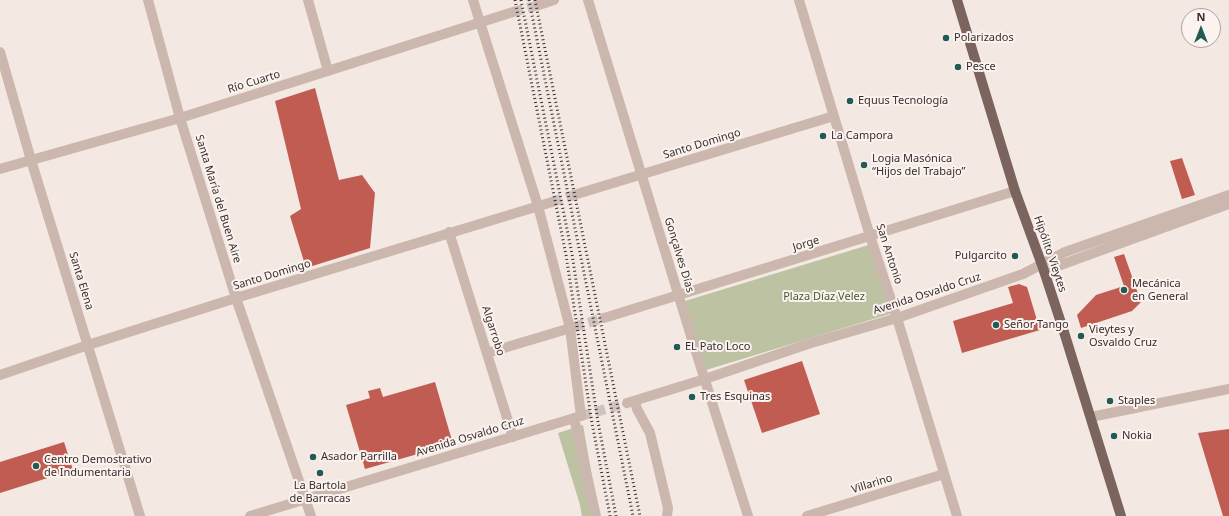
<!DOCTYPE html>
<html>
<head>
<meta charset="utf-8">
<style>
	body { margin:0 }
	#map { position:relative; width:1229px; height:516px; overflow:hidden; background:#f3e8e2; font-family:"Noto Sans",sans-serif }
	canvas { display:block }
	.north { position:absolute; left:1181px; top:8px; width:40px; height:40px; box-sizing:border-box; background:#faf3ef; border:1px solid #ada4a1; border-radius:50%; rotate:0deg; font-size:11px; font-weight:700; line-height:16px; text-align:center; color:#3a2e2c }
	.north::after { content:''; display:block; margin:auto; width:14px; height:18px; background:#225b56; clip-path:polygon(50% 0,100% 100%,50% 72%,0 100%) }
</style>
</head>
<body>
<div id="map">
<canvas width="1229" height="516"></canvas>
<div class="north">N</div>
</div>
<script>
const ctx = document.querySelector('canvas').getContext('2d');
ctx.lineJoin = 'round';
function paint(path, color) { ctx.fillStyle = color; ctx.fill(path, 'evenodd'); }
const poly = rows => new Path2D(rows.map(r => 'M' + r).join(''));
function stroke(path, color, width, dash) { ctx.strokeStyle = color; ctx.lineWidth = width; ctx.lineCap = dash ? 'butt' : 'round'; ctx.setLineDash(dash || []); ctx.stroke(path); }
function drawText(font, color, halo, rows, align = 'center') {
  ctx.font = font + ' "Noto Sans",sans-serif'; ctx.lineWidth = 4; ctx.setLineDash([]); ctx.textBaseline = 'middle'; ctx.strokeStyle = halo; ctx.fillStyle = color; for (const [text, x, y, turn = 0] of rows) {
    ctx.save(); ctx.translate(x, y); ctx.rotate((+turn || 0) * Math.PI / 180); ctx.textAlign = isNaN(turn) ? turn : align; if (halo) ctx.strokeText(text, 0, 0); ctx.fillText(text, 0, 0); ctx.restore();
  }
}
paint(poly([
	[872,244,893,313,706,370,685,301],
	[583,425,599,516,582,516,580,505,558,433]
]), '#bcc2a2');
paint(poly([
	[315,88,339,180,362,175,375,193,370,248,306,268,290,216,301,209,275,101],
	[1182,158,1195,195,1182,199,1170,161],
	[1124,254,1141,302,1132,311,1081,328,1077,315,1096,295,1124,286,1114,257],
	[1019,284,1027,287,1040,330,962,353,953,321,1013,303,1008,287],
	[802,361,820,414,762,433,744,380],
	[435,382,453,444,365,469,346,405,370,398,368,391,380,388,383,397],
	[1229,429,1229,516,1223,516,1198,433],
	[64,442,73,470,0,493,0,462]
]), '#c15c52');
stroke(poly([
	[513,12,539,5],
	[552,202,577,194],
	[574,327,604,318],
	[581,416,627,403]
]), '#cec3be', 10, [10, 5]);
stroke(poly([
	[148,0,180,118,236,298,311,516],
	[308,0,328,71],
	[588,0,691,336,748,516],
	[799,0,870,236,897,318,957,516],
	[539,5,554,0],
	[0,52,31,160,140,516],
	[0,169,180,118,513,12],
	[577,194,834,116],
	[449,232,513,437],
	[1044,271,1229,204],
	[604,318,1015,191],
	[487,353,574,327],
	[0,375,88,345,236,298,552,202],
	[635,401,637,409,650,433,668,508,667,516],
	[627,403,705,379,808,344,897,318,1023,274,1065,252,1229,195],
	[1091,417,1229,389],
	[574,418,596,516],
	[250,516,581,416,570,328,538,206,473,0],
	[807,516,944,474]
]), '#cbb7ae', 10);
stroke(poly([
	[957,0,1015,191,1042,265,1064,332,1121,516]
]), '#7b635e', 10);
stroke(poly([
	[515,0,566,255,592,423,610,516],
	[521,0,572,254,598,422,616,516],
	[529,0,633,516],
	[535,0,640,516]
]), '#3a2e2c', 3, [1, 3]);
for (const [x, y, r, color] of [
	[946,38,4,"#225b56"],
	[958,67,4,"#225b56"],
	[850,101,4,"#225b56"],
	[823,136,4,"#225b56"],
	[864,165,4,"#225b56"],
	[1015,256,4,"#225b56"],
	[1124,290,4,"#225b56"],
	[996,325,4,"#225b56"],
	[1081,336,4,"#225b56"],
	[677,347,4,"#225b56"],
	[692,397,4,"#225b56"],
	[1110,401,4,"#225b56"],
	[1114,436,4,"#225b56"],
	[313,457,4,"#225b56"],
	[36,466,4,"#225b56"],
	[320,473,4,"#225b56"]
]) { const dot = new Path2D(); dot.arc(x, y, r, 0, 2 * Math.PI); ctx.fillStyle = color; ctx.fill(dot); stroke(dot, '#faf3ef', 1.5); }
drawText('11px', '#3a2e2c', '#faf3ef', [
	["Polarizados",954,38],
	["Pesce",966,67],
	["Equus Tecnología",858,101],
	["La Campora",831,136],
	["Logia Masónica",872,159],
	["“Hijos del Trabajo”",872,172],
	["Pulgarcito",1007,256,"right"],
	["Mecánica",1132,284],
	["en General",1132,297],
	["Señor Tango",1004,325],
	["Vieytes y",1089,330],
	["Osvaldo Cruz",1089,343],
	["EL Pato Loco",685,347],
	["Tres Esquinas",700,397],
	["Staples",1118,401],
	["Nokia",1122,436],
	["Asador Parrilla",321,457],
	["Centro Demostrativo",44,460],
	["de Indumentaria",44,473],
	["La Bartola",320,486,"center"],
	["de Barracas",320,499,"center"]
], 'left');
drawText('11px', '#3a2e2c', '#faf3ef', [
	["Río Cuarto",254,82,-17],
	["Santo Domingo",702,144,-17],
	["Santa María del Buen Aire",218,199,73],
	["Jorge",806,244,-17],
	["San Antonio",889,254,72],
	["Hipólito Vieytes",1050,254,71],
	["Gonçalves Días",679,255,73],
	["Santo Domingo",272,275,-17],
	["Santa Elena",81,281,73],
	["Avenida Osvaldo Cruz",927,294,-18],
	["Algarrobo",493,331,72],
	["Avenida Osvaldo Cruz",470,437,-17],
	["Villarino",872,484,-17]
]);
drawText('11px', '#4f5830', '#faf3ef', [
	["Plaza Díaz Velez",824,297]
]);
</script>
</body>
</html>
